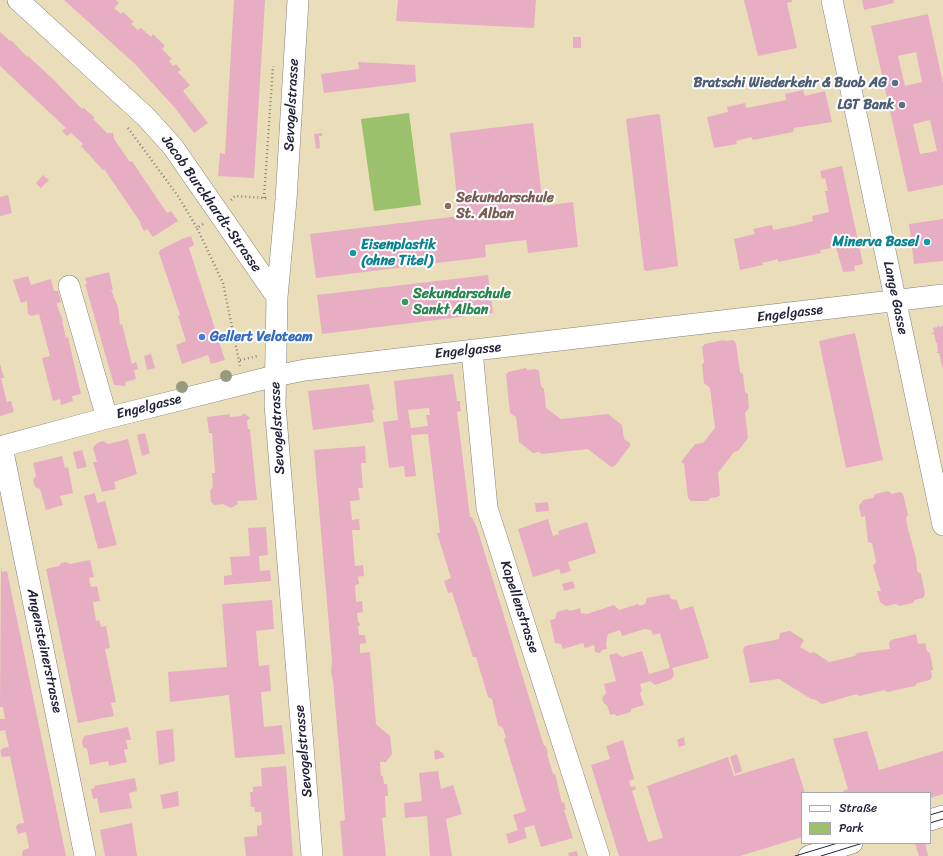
<!DOCTYPE html>
<html>
<head>
<meta charset="utf-8">
<style>
	body { margin:0 }
	#map { position:relative; width:943px; height:856px; overflow:hidden; background:#eadeba; font-family:Sriracha,sans-serif }
	canvas { display:block }
	.legend { position:absolute; left:801px; top:792px; width:130px; height:52px; box-sizing:border-box; background:#fff; border:1px solid #a7a7b1; margin:0; padding:5px 7px; list-style:none; font-size:12px; color:#22223b }
	.legend li { display:flex; align-items:center; gap:8px; height:20px }
	.legend b { width:20px; border:1px solid #a7a7b1 }
</style>
</head>
<body>
<div id="map">
<canvas width="943" height="856"></canvas>
<ul class="legend">
<li><b style="height:5px;background:#fff"></b>Straße</li>
<li><b style="height:11px;background:#9bc16c"></b>Park</li>
</ul>
</div>
<script>
const ctx = document.querySelector('canvas').getContext('2d');
ctx.lineJoin = 'round';
function paint(path, color) { ctx.fillStyle = color; ctx.fill(path, 'evenodd'); }
const poly = rows => new Path2D(rows.map(r => 'M' + r).join(''));
function stroke(path, color, width, dash) { ctx.strokeStyle = color; ctx.lineWidth = width; ctx.lineCap = dash ? 'butt' : 'round'; ctx.setLineDash(dash || []); ctx.stroke(path); }
function drawText(font, color, halo, rows, align = 'center') {
  ctx.font = font + ' Sriracha,sans-serif'; ctx.lineWidth = 4; ctx.setLineDash([]); ctx.textBaseline = 'middle'; ctx.strokeStyle = halo; ctx.fillStyle = color; for (const [text, x, y, turn = 0] of rows) {
    ctx.save(); ctx.translate(x, y); ctx.rotate((+turn || 0) * Math.PI / 180); ctx.textAlign = isNaN(turn) ? turn : align; if (halo) ctx.strokeText(text, 0, 0); ctx.fillText(text, 0, 0); ctx.restore();
  }
}
paint(poly([
	[409,113,421,205,374,211,361,119]
]), '#9bc16c');
paint(poly([
	[64,0,116,0,119,3,114,8,121,14,123,12,134,22,131,24,138,30,141,28,151,37,153,34,165,46,162,49,172,59,169,61,173,66,176,64,181,70,178,72,190,85,183,91,208,123,194,133,175,108,135,64],
	[234,0,265,0,254,178,218,176,220,153,225,154],
	[398,0,536,0,534,28,396,21],
	[744,0,792,0,792,2,787,3,797,48,758,56],
	[862,0,893,0,894,3,864,10],
	[928,14,943,83,943,185,908,192,871,26],
	[916,52,922,82,905,86,898,56],
	[930,120,937,151,920,154,913,124],
	[0,32,10,41,11,40,27,57,28,56,53,79,82,109,84,108,95,118,93,119,107,133,113,133,114,139,130,162,132,161,167,213,171,211,178,221,153,237,147,229,144,231,140,224,141,223,104,169,103,170,81,146,83,144,71,133,67,136,62,131,66,128,0,66],
	[573,37,581,37,581,48,573,48],
	[358,62,415,65,416,82,324,93,321,74,359,69],
	[803,90,805,96,825,91,832,122,794,128,793,132,753,140,751,137,736,141,737,144,714,148,707,117,728,112,727,107,745,103,746,108,786,100,785,94],
	[657,114,660,115,678,266,647,271,644,270,626,119],
	[533,123,543,206,573,202,578,247,528,253,526,240,485,245,486,257,316,278,310,234,459,216,450,133],
	[322,133,322,136,319,136,320,148,316,149,314,134],
	[842,166,863,264,854,266,855,271,843,272,836,247,820,250,821,253,778,262,778,259,762,263,763,265,740,270,734,239,755,234,753,229,772,225,773,230,793,226,813,221,812,216,829,212,825,191,828,191,825,178,822,179,820,171],
	[43,175,49,180,41,188,36,183],
	[8,195,12,213,0,216,0,197],
	[943,219,943,261,914,264,909,224],
	[191,236,194,245,189,248,225,360,211,364,208,355,182,364,176,345,186,341,178,316,180,315,159,253,160,250,182,239],
	[109,272,113,290,111,290,118,307,120,325,122,324,132,364,136,362,138,369,134,370,136,379,125,382,126,386,114,385,85,284,87,284,85,278],
	[488,275,493,313,322,334,317,295],
	[28,276,31,285,51,279,54,291,58,291,61,302,57,303,57,305,63,321,62,321,66,338,68,337,81,394,72,396,73,401,61,405,60,399,53,401,42,358,50,356,39,314,31,316,28,314,27,301,21,303,13,280],
	[938,325,939,327,943,326,943,369,941,362,939,362,941,361,939,353,936,353,938,351,937,343,935,343,936,342,934,334,931,334,934,332,933,328,937,327],
	[855,333,883,460,846,468,819,341],
	[723,340,726,341,733,340,736,343,740,372,743,374,745,392,748,394,748,398,749,408,745,413,748,438,738,451,734,452,718,473,720,495,718,497,710,498,708,501,691,501,688,498,684,464,681,462,695,444,703,443,715,428,710,388,704,383,702,365,704,362,702,347,705,344],
	[151,354,155,368,147,370,144,356],
	[0,364,4,378,1,378,7,402,11,401,14,412,0,416],
	[526,368,527,370,536,369,539,371,541,386,544,389,546,408,561,419,608,414,622,425,624,439,630,443,630,446,615,466,611,467,588,449,542,454,539,452,533,453,519,442,516,417,510,413,506,375,508,372],
	[453,374,457,401,460,401,460,406,461,411,457,412,470,517,472,517,477,528,544,746,546,746,548,753,547,754,553,774,555,774,562,803,564,802,566,809,564,810,573,838,541,847,534,825,524,828,527,838,509,844,506,834,518,830,513,815,526,811,504,739,506,738,503,728,498,725,492,699,488,697,476,657,473,657,452,592,448,593,444,581,451,578,437,533,440,533,428,434,411,435,416,476,405,477,404,466,389,468,383,422,398,420,394,381],
	[429,408,430,415,426,415,428,426,411,428,408,410],
	[369,384,374,410,372,410,374,422,313,430,308,391],
	[244,413,250,418,247,421,248,429,250,429,257,500,237,501,238,504,231,508,223,504,214,505,211,502,210,490,213,487,212,473,215,473,212,433,209,433,207,417,230,414,230,417,241,416],
	[145,433,150,453,142,456,137,435],
	[128,439,137,474,114,482,116,489,102,492,93,462,97,462,93,448,97,443,103,441,108,444],
	[365,446,366,463,361,463,363,488,358,488,360,500,350,501,352,520,359,519,360,530,352,530,355,566,363,565,364,576,356,577,358,577,359,584,355,585,356,602,362,601,363,612,357,613,358,622,359,622,360,626,358,626,359,635,365,635,366,643,360,644,360,653,370,652,376,724,390,736,392,754,386,762,380,762,381,776,383,776,384,784,387,784,388,796,385,796,386,817,382,818,386,856,343,856,340,821,345,820,343,793,333,681,331,672,332,661,314,450],
	[82,450,87,467,77,469,73,452],
	[62,456,65,468,68,467,73,493,60,496,63,505,46,510,40,489,35,487,33,480,36,476,33,463],
	[888,491,892,494,900,492,903,494,908,515,906,518,908,529,916,558,917,571,921,574,925,594,923,598,915,600,913,603,899,606,896,604,886,606,880,602,877,591,881,591,873,566,876,562,873,547,872,543,868,542,865,516,861,517,859,506,863,500,873,498,875,494],
	[95,493,97,503,105,501,117,545,98,549,84,496],
	[548,502,549,511,536,512,535,503],
	[548,519,553,536,559,534,558,531,587,522,596,553,568,562,571,571,561,574,559,569,533,577,518,529],
	[266,527,268,555,259,556,260,571,270,570,271,581,224,585,224,576,232,575,230,557,250,556,248,528],
	[90,560,94,577,89,578,91,587,97,586,100,601,93,602,96,621,99,620,101,627,106,626,110,648,105,649,116,702,111,703,114,716,78,723,46,569,59,566,61,563,66,562,70,564],
	[1,567,2,572,7,571,66,856,22,856,23,850,29,848,26,832,18,834,16,827,18,824,24,823,10,756,2,757,0,751,3,748,9,747,5,730,0,731,0,719,5,719,3,707,0,707],
	[573,581,575,588,564,591,562,584],
	[669,594,671,599,677,600,680,610,693,606,709,658,672,668,674,674,672,679,655,685,650,681,640,684,642,691,640,693,644,705,631,709,631,712,617,716,614,714,610,715,607,705,604,704,602,698,606,693,604,684,616,681,609,655,617,653,622,657,642,651,649,674,670,668,660,633,653,635,651,630,645,629,622,636,620,630,608,634,606,644,607,649,602,650,600,653,595,652,594,645,585,648,583,643,563,649,561,644,555,643,550,620,555,619,557,612,567,609,570,611,580,608,581,613,587,614,614,605,619,610,638,604,640,606,645,604,647,598],
	[272,600,274,629,256,631,259,666,269,665,271,691,261,692,264,727,282,725,285,754,235,758,229,695,170,702,168,672,227,667,222,604],
	[790,631,804,640,800,647,810,653,814,652,829,662,855,656,857,653,890,649,889,643,891,640,916,634,918,644,925,643,927,651,930,653,933,670,931,671,932,677,930,680,917,683,915,686,887,692,885,690,859,696,857,694,822,704,814,699,811,699,779,679,750,683,743,650,745,646,779,639,780,633],
	[128,727,131,740,126,740,128,749,124,750,127,762,109,766,108,761,90,765,87,749,83,747,82,742,84,736],
	[173,729,175,761,159,765,156,731],
	[867,731,879,770,943,751,943,794,930,798,930,793,844,793,843,791,848,789,833,739],
	[684,737,685,745,679,747,677,740],
	[623,740,634,779,629,781,631,787,635,786,636,789,632,791,648,842,663,838,647,786,728,757,734,776,794,758,805,793,802,793,802,837,740,856,619,856,591,765,610,759,606,746],
	[438,750,443,753,445,757,435,760,434,751],
	[737,754,742,771,735,774,730,757],
	[286,766,293,856,246,856,244,837,257,836,257,826,262,825,261,812,255,812,254,807,251,807,250,792,253,792,253,787,262,786,261,768],
	[438,771,441,789,453,785,462,814,446,819,452,856,430,856,427,816,405,818,404,803,422,801,419,773],
	[135,778,137,791,129,793,132,808,100,813,97,798,93,799,91,789,95,788,94,786],
	[178,791,179,806,163,809,160,795],
	[132,823,137,856,105,856,100,830],
	[915,843,925,843,928,856,919,856],
	[577,851,578,856,569,856,568,853]
]), '#e7adc3');
const minor = poly([
	[18,0,146,117,173,147,277,297],
	[298,0,286,200,277,297,275,405,312,856],
	[832,0,943,525],
	[69,286,107,418],
	[472,351,487,508,599,856],
	[0,447,107,418,275,376,305,370,943,295],
	[2,447,85,856],
	[930,820,943,816],
	[809,856,852,843]
]);
stroke(minor, '#86807a', 22);
stroke(poly([
	[128,128,178,196,197,228],
	[264,198,273,66],
	[231,200,235,196,267,198],
	[203,224,197,228,223,283,240,366],
	[240,360,258,356]
]), '#86807a', 2.5, [1, 3]);
stroke(minor, '#fff', 21);
stroke(poly([
	[930,815,943,811],
	[930,823,943,819],
	[795,856,838,843],
	[821,856,863,843]
]), '#22223b', 1);
ctx.fillStyle = '#969a7f';
for (const [x, y] of [
	[226,376],
	[182,387]
]) { ctx.beginPath(); ctx.arc(x, y, 6, 0, 2 * Math.PI); ctx.fill(); }
for (const [x, y, r, color] of [
	[895,83,4,"#5c6f8a"],
	[902,105,4,"#5c6f8a"],
	[448,206,4,"#8d6e63"],
	[927,242,4,"#0f9aa8"],
	[353,253,4,"#0f9aa8"],
	[405,302,4,"#2e9e5b"],
	[202,337,4,"#3f7fe0"]
]) { const dot = new Path2D(); dot.arc(x, y, r, 0, 2 * Math.PI); ctx.fillStyle = color; ctx.fill(dot); stroke(dot, '#fff', 1.5); }
drawText('bold 14px', '#4e5e75', '#fff', [
	["Bratschi Wiederkehr & Buob AG",887,83],
	["LGT Bank",894,105]
], 'right');
drawText('14px', '#22223b', '#fff', [
	["Sevogelstrasse",292,105,-87],
	["Jacob Burckhardt-Strasse",211,204,55],
	["Lange Gasse",895,298,78],
	["Engelgasse",790,314,-7],
	["Engelgasse",468,351,-6],
	["Engelgasse",149,407,-14],
	["Sevogelstrasse",278,428,-93],
	["Kapellenstrasse",519,607,72],
	["Angensteinerstrasse",44,651,78],
	["Sevogelstrasse",304,751,-95]
]);
drawText('bold 14px', '#785e54', '#fff', [
	["Sekundarschule",456,198],
	["St. Alban",456,214]
], 'left');
drawText('bold 14px', '#0d838f', '#fff', [
	["Minerva Basel",919,242],
	["Eisenplastik",361,245,"left"],
	["(ohne Titel)",361,261,"left"]
], 'right');
drawText('bold 14px', '#27864d', '#fff', [
	["Sekundarschule",413,294],
	["Sankt Alban",413,310]
], 'left');
drawText('bold 14px', '#366cbe', '#fff', [
	["Gellert Veloteam",210,337]
], 'left');
</script>
</body>
</html>
